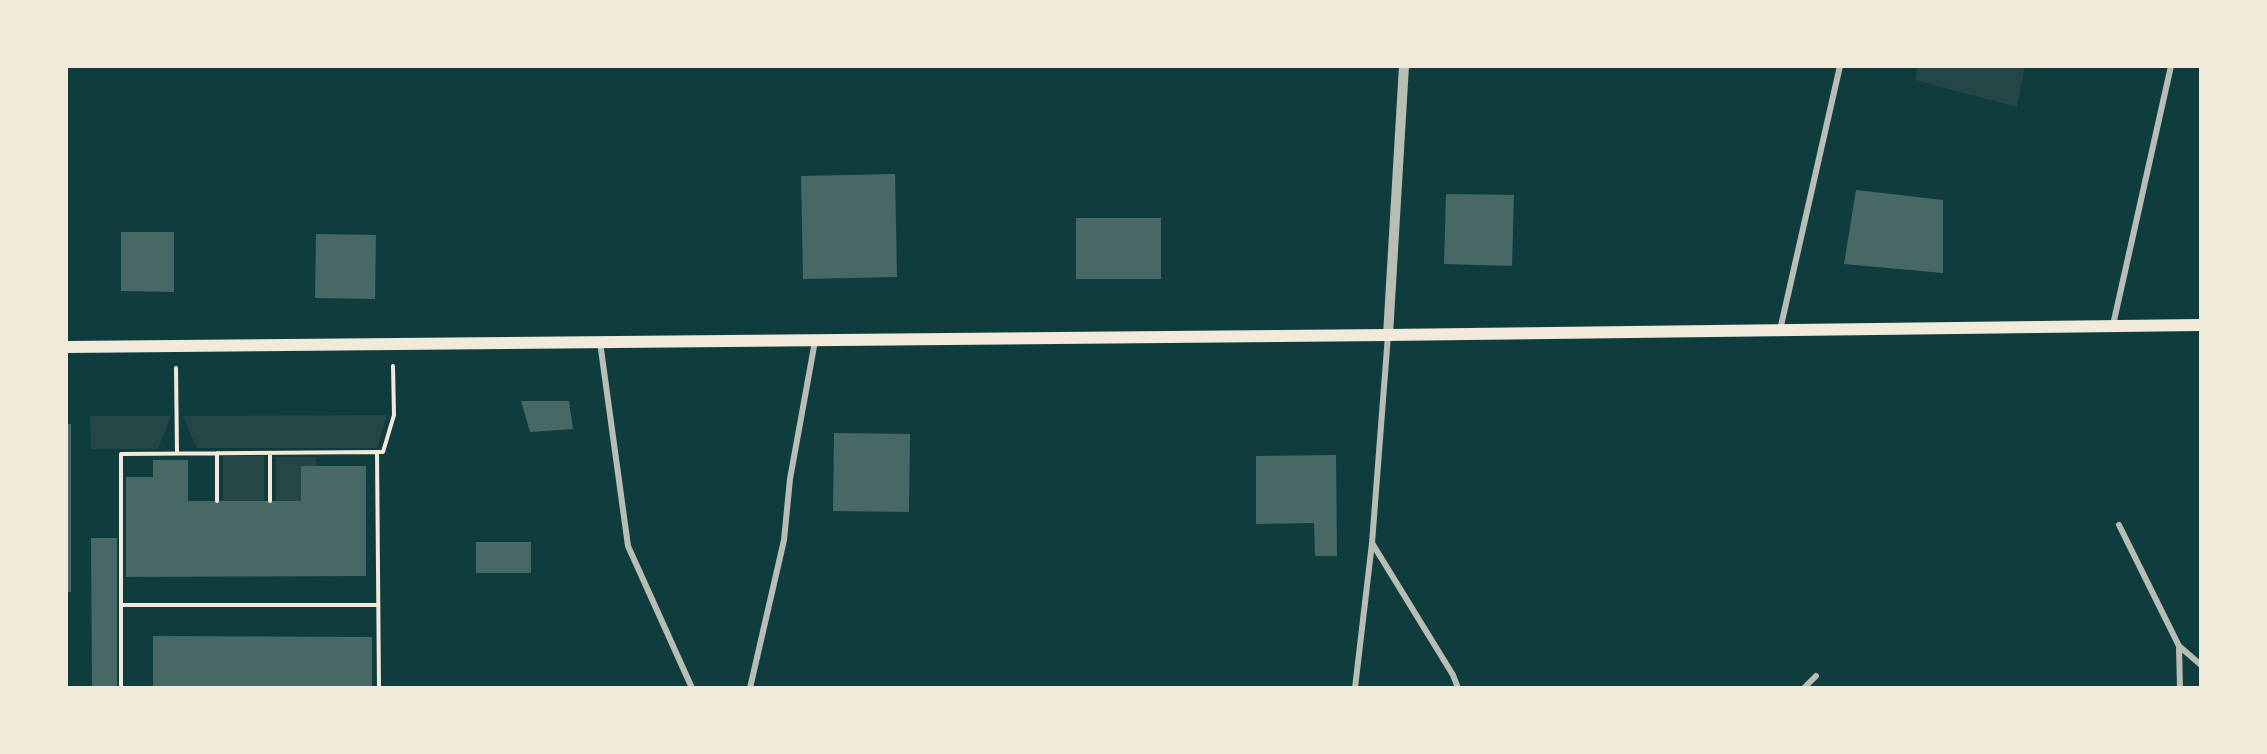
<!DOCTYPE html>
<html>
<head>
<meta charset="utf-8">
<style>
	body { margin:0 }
	#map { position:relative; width:2267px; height:754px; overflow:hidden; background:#0f3d3e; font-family:Manrope,sans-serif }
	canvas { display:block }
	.frame { position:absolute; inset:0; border:68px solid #f1e9da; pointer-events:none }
</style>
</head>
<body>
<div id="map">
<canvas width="2267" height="754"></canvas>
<div class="frame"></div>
</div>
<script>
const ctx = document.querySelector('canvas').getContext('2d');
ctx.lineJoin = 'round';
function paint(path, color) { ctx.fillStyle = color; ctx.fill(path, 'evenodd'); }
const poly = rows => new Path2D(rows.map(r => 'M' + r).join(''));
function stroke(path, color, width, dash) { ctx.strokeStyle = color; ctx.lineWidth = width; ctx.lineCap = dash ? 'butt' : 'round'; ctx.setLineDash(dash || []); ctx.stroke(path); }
paint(poly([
	[1918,66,2025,66,2017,107,1915,80],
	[387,415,377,448,197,448,183,416],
	[90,416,171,416,158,449,91,449],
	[223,456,264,456,264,501,223,501],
	[276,457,316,457,316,466,301,466,301,501,276,501]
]), '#244646');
paint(poly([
	[895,174,897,277,803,279,801,176],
	[1856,190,1943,200,1943,273,1844,264],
	[1446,194,1514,195,1512,266,1444,264],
	[1076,218,1161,218,1161,279,1076,279],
	[121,232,174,232,174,292,121,291],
	[316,234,376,235,375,299,315,298],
	[521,401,569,401,573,429,530,432],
	[66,424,71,424,71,592,66,592],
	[834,433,910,434,909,512,833,511],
	[1336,455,1337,556,1315,556,1314,523,1256,524,1256,456],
	[153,460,188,460,188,501,301,501,301,466,366,466,366,576,126,577,126,477,153,477],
	[91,538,117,538,117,688,92,688],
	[476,542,531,542,531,573,476,573],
	[153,636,372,637,372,687,153,688]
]), '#486865');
stroke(poly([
	[176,368,177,453],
	[377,452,383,452,394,415,393,366],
	[217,453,217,501],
	[270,453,270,501],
	[121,605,378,605],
	[121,688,121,454,377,452,379,688]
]), '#f1e9da', 4);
stroke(poly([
	[2113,325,2171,66],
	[1780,330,1840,66],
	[600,342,628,546,692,688],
	[2119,525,2179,646,2201,665],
	[1372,543,1453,675,1458,688],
	[2179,646,2180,688],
	[750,688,784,540,790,479,815,341],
	[1355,688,1372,543,1388,335],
	[1804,688,1816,676]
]), '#b8beb3', 6);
stroke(poly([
	[1388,335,1404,66]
]), '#b8beb3', 10);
stroke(poly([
	[66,347,1388,335,2201,325]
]), '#f1e9da', 12);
</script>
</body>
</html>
